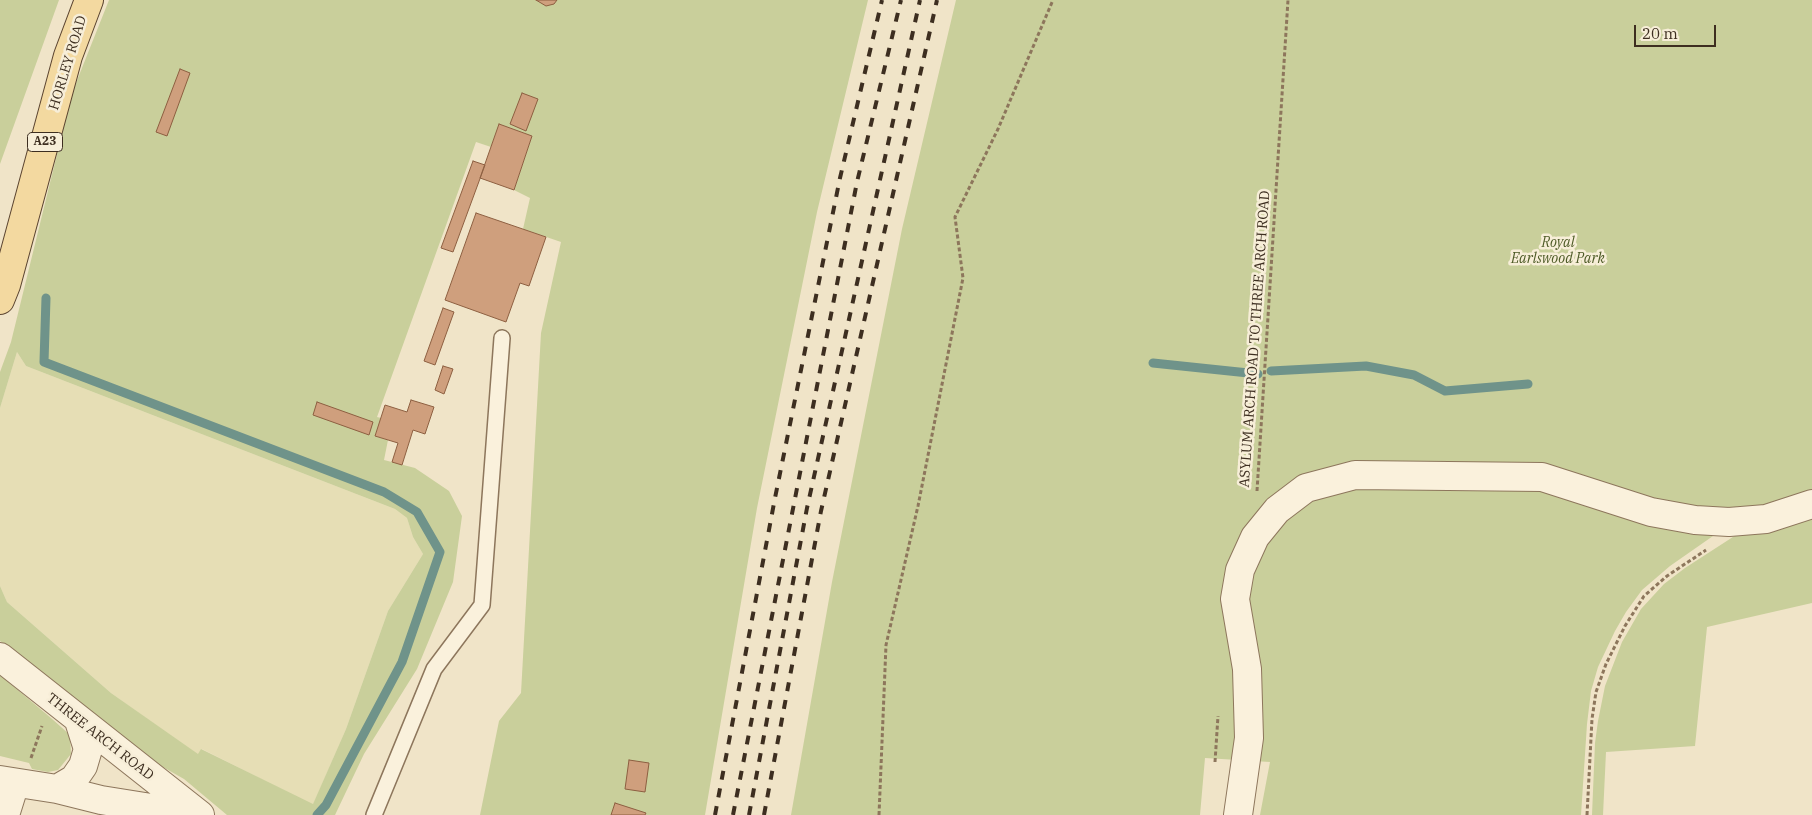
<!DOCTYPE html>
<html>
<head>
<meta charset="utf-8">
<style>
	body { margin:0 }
	#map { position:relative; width:1812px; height:815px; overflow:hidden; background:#f0e4c8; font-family:"IBM Plex Serif",serif }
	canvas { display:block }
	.scale { position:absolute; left:1634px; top:25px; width:82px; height:22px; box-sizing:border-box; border:2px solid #3d2e20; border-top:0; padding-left:6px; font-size:15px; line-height:18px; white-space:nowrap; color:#3d2e20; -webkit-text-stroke:4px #f7eed8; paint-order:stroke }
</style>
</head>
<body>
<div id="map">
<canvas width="1812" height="815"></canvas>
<div class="scale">20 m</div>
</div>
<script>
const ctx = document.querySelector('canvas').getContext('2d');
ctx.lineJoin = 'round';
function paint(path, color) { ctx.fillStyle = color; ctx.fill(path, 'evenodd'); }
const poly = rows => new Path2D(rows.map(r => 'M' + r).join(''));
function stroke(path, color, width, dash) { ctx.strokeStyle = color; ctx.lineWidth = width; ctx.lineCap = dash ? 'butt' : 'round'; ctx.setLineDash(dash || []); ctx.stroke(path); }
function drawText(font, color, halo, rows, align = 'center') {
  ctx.font = font + ' "IBM Plex Serif",serif'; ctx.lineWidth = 5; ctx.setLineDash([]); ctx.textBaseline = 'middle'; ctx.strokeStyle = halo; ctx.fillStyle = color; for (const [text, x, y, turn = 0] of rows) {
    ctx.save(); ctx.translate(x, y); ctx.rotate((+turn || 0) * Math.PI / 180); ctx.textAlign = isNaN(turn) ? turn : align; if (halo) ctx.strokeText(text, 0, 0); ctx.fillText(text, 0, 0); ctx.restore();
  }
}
paint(poly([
	[17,352,26,366,395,509,407,518,413,537,423,554,388,611,346,729,313,805,202,749,198,755,111,693,7,602,0,586,0,408]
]), '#e6deb5');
paint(poly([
	[0,0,59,0,0,164],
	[109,0,868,0,817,212,757,508,705,815,480,815,499,721,521,693,541,333,561,242,523,229,530,198,514,190,532,136,499,125,491,147,476,142,377,417,381,418,375,436,388,440,384,460,415,468,449,491,462,516,453,582,417,669,364,754,335,815,227,815,184,779,154,762,0,641,0,586,7,602,111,693,198,754,201,749,313,804,346,729,388,611,423,554,413,537,407,518,395,509,26,366,17,352,0,408,0,372,11,342,72,93],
	[956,0,1812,0,1812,603,1707,627,1695,746,1606,752,1603,815,1592,815,1595,743,1598,721,1605,686,1622,642,1641,609,1664,584,1685,568,1736,535,1713,536,1670,566,1642,590,1626,612,1615,631,1598,667,1591,691,1587,724,1581,815,1260,815,1270,762,1205,758,1200,815,791,815,832,582,902,229],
	[0,675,51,718,70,735,71,754,58,770,48,772,32,769,29,763,0,756]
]), '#c9cf9b');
stroke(poly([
	[46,298,44,362,384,492,417,512,440,552,402,662,326,805,317,815],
	[1153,363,1258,374],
	[1271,371,1366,366,1414,375,1445,391,1528,384]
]), '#6f938a', 9);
const building = poly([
	[536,0,557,0,554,4,546,6,536,0],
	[180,69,190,73,167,136,156,132,180,69],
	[522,93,538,99,526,131,510,124,522,93],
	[499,124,532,136,514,190,480,178,499,124],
	[473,161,485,165,453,252,441,248,473,161],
	[476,213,546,237,529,286,520,283,506,322,445,300,476,213],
	[443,308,454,312,435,365,424,361,443,308],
	[443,366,453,369,444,394,435,390,443,366],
	[411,400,434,407,425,434,413,430,402,465,392,462,398,443,375,436,385,405,407,412,411,400],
	[317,402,373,422,369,435,313,415,317,402],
	[629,760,649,763,645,792,625,789,629,760],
	[615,803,646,813,645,815,611,815,615,803]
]);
paint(building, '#cf9f7d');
stroke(building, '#8d5f41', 1);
const service = poly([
	[374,815,434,669,482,605,502,338]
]);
const minor = poly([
	[0,657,200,815],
	[0,780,57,789,101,800,195,815],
	[57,789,74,779,83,766,88,749,79,721],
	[5,815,15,783],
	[1238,815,1249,738,1247,669,1235,599,1240,570,1255,537,1277,510,1306,488,1355,475,1542,477,1651,512,1695,520,1729,522,1766,519,1812,504]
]);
const primary = poly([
	[0,300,6,285,68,56,89,0]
]);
stroke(service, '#8d765c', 18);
stroke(minor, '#8d765c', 30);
stroke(primary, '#5b4430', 30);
stroke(poly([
	[1257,491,1288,0],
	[31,758,42,726],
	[1215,762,1218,716],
	[879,815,886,645,918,506,963,278,955,217,998,129,1053,0],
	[1587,815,1592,719,1596,692,1606,664,1625,626,1644,596,1667,576,1706,550]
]), '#8d765c', 3, [4, 2.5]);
stroke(service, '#faf1dc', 15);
stroke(minor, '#faf1dc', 28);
stroke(primary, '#f3d9a0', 28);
stroke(poly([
	[715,815,775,498,840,178,882,0],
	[733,815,857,182,901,0],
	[749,815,807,508,920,0],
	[764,815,821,511,937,0]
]), '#3d2e20', 4, [9, 9]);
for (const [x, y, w] of [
	[45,142,35]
]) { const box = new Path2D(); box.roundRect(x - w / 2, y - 9.5, w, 19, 4); ctx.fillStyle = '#f7eed8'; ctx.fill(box); stroke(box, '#3d2e20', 1); }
drawText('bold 12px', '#3d2e20', null, [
	["A23",45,142]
]);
drawText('14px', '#3d2e20', '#f7eed8', [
	["HORLEY ROAD",68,63,-73],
	["ASYLUM ARCH ROAD TO THREE ARCH ROAD",1255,339,-86],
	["THREE ARCH ROAD",100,737,38]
]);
drawText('italic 14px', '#4d5a26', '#f7eed8', [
	["Royal",1558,243],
	["Earlswood Park",1558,259]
]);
</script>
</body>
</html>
